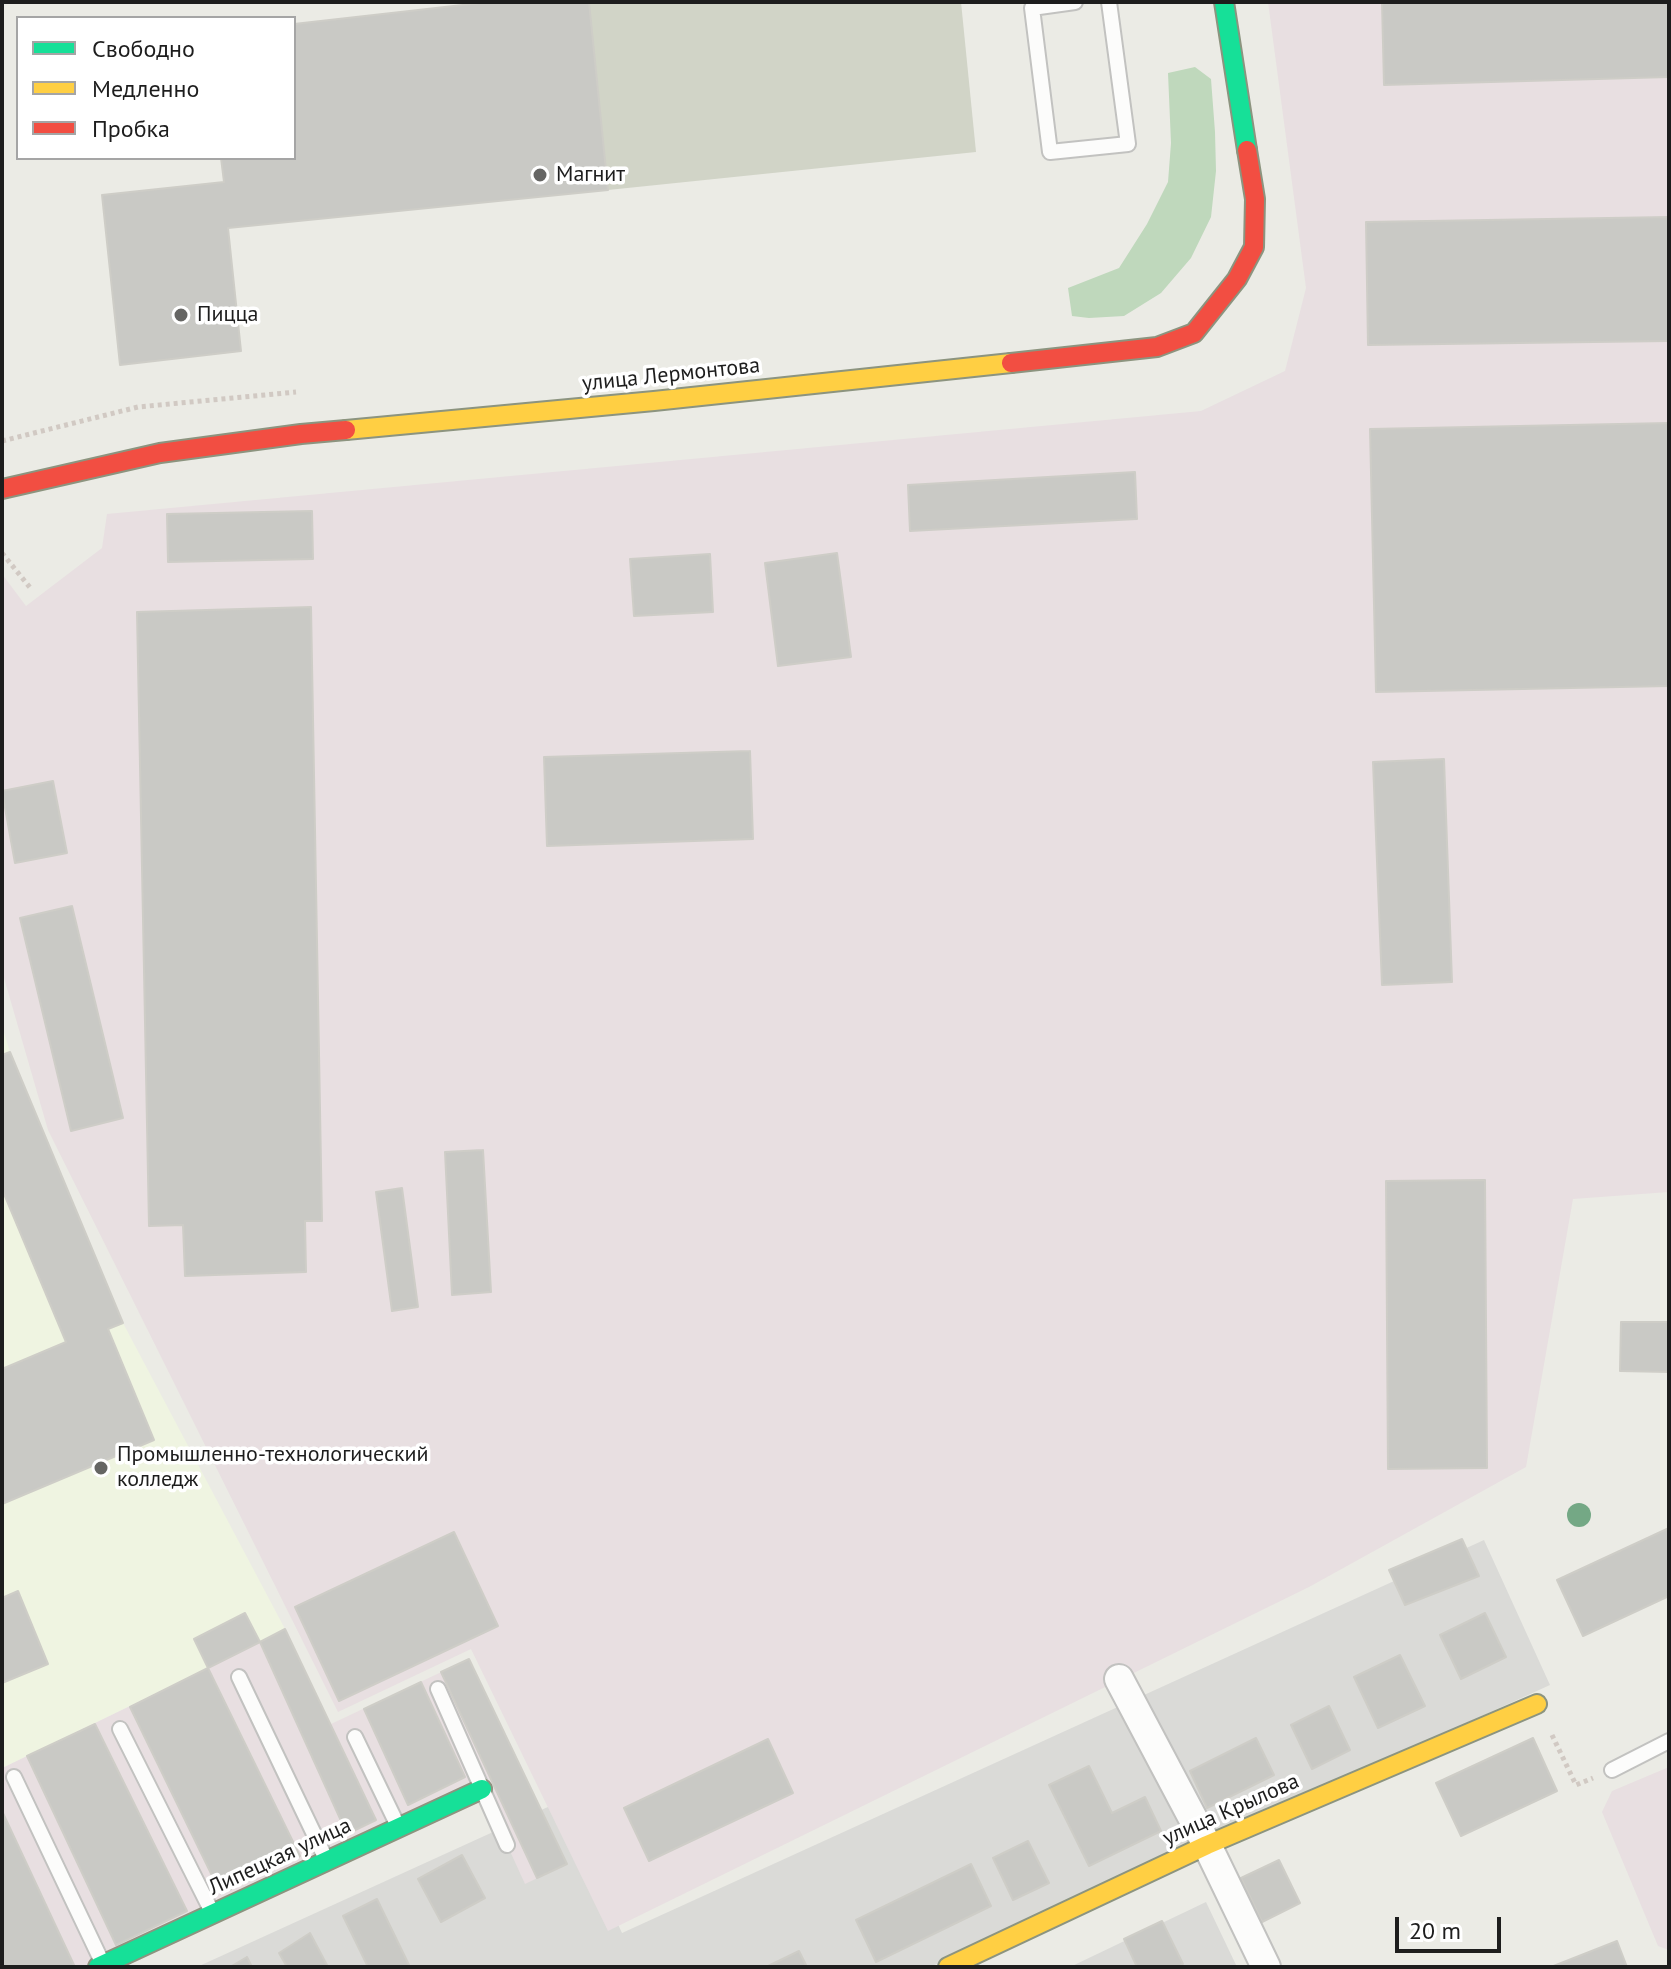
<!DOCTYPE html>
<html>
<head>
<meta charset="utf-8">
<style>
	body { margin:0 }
	#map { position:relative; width:1671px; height:1969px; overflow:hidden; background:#ebebe5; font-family:"PT Sans",sans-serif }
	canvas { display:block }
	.frame { position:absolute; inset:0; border:4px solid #1d1d1d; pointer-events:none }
	.legend { position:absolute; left:16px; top:16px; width:280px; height:144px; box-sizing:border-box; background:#fff; border:2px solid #a5a5a5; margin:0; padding:10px 14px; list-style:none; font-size:24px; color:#1d1d1d }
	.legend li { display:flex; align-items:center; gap:16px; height:40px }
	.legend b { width:40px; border:2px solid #a5a5a5 }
	.scale { position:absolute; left:1395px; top:1917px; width:106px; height:36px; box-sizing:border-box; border:4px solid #1d1d1d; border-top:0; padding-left:10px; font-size:24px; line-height:28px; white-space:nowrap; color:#1d1d1d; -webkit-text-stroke:6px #fff; paint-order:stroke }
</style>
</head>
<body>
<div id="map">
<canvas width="1671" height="1969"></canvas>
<div class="frame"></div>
<ul class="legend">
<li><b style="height:10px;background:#16e098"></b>Свободно</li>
<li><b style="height:10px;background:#ffcf43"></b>Медленно</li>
<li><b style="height:10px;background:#f24e42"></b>Пробка</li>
</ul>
<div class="scale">20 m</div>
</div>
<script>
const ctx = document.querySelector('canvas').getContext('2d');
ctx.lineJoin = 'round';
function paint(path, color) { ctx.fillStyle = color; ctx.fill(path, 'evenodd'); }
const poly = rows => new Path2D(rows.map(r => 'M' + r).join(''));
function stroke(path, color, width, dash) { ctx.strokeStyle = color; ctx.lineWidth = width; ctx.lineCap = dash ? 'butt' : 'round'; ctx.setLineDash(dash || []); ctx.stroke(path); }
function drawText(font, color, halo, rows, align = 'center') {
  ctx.font = font + ' "PT Sans",sans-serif'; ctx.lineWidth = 7; ctx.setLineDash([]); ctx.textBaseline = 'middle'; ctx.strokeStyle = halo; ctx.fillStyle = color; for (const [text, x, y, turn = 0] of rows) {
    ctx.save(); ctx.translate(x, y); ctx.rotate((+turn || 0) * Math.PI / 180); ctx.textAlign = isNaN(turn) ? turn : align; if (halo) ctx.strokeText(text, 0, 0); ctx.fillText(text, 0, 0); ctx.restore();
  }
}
paint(poly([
	[1484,1540,1550,1685,930,1967,197,1967,561,1801,622,1933],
	[1206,1902,1237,1967,1070,1967]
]), '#dadad7');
paint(poly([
	[1268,2,1669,2,1669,1192,1573,1199,1526,1467,1309,1587,608,1931,471,1649,338,1712,48,1130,2,971,2,574,26,606,102,548,107,514,1201,411,1285,371,1306,288],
	[245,1613,260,1642,285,1629,331,1724,469,1659,567,1864,525,1884,482,1790,98,1967,2,1967,2,1768,208,1668,194,1639],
	[1669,1767,1669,1950,1658,1946,1602,1812,1612,1791]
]), '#e8dfe1');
paint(poly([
	[2,1026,10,1052,123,1323,285,1629,260,1642,245,1613,194,1639,208,1668,2,1768]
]), '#eff4e1');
paint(poly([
	[589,2,961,2,976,152,608,190]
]), '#d1d4c7');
paint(poly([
	[1195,67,1211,79,1215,132,1216,171,1211,217,1191,258,1161,293,1124,316,1089,318,1072,316,1068,288,1119,268,1147,224,1168,182,1171,143,1168,73]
]), '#bfd8bc');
const building = poly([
	[489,2,589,2,608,190,228,228,241,351,120,365,102,195,224,182,221,158,294,158,294,24,489,2],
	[1382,2,1669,2,1669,77,1384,85,1382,2],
	[1669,217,1669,341,1368,345,1366,222,1669,217],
	[1669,423,1669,686,1376,692,1370,429,1669,423],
	[1135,472,1137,519,910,531,908,485,1135,472],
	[312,511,313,559,168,562,167,514,312,511],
	[837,553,851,657,778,666,765,563,837,553],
	[710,554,713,612,634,616,630,559,710,554],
	[311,607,322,1221,305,1221,306,1272,185,1276,183,1225,149,1226,137,612,311,607],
	[750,751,753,839,547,846,544,757,750,751],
	[1444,759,1452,982,1382,985,1373,762,1444,759],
	[53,781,67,853,15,863,2,791,53,781],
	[72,906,123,1118,71,1131,20,918,72,906],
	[10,1052,123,1323,108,1329,154,1440,2,1504,2,1369,66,1342,2,1189,2,1055,10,1052],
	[483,1150,491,1292,452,1295,445,1152,483,1150],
	[1485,1180,1487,1468,1388,1469,1386,1181,1485,1180],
	[402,1188,418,1307,392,1311,376,1192,402,1188],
	[1621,1322,1669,1322,1669,1372,1620,1371,1621,1322],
	[1669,1528,1669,1596,1583,1636,1557,1580,1669,1528],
	[454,1532,498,1626,339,1701,295,1607,454,1532],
	[1462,1539,1479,1576,1405,1605,1389,1570,1462,1539],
	[18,1591,48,1664,2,1683,2,1598,18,1591],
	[245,1613,260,1642,208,1668,194,1639,245,1613],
	[1485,1613,1506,1657,1461,1679,1440,1635,1485,1613],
	[285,1629,376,1820,347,1834,260,1642,285,1629],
	[1400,1655,1425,1706,1378,1728,1354,1677,1400,1655],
	[469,1659,567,1864,537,1878,441,1672,469,1659],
	[208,1668,300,1856,221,1894,130,1707,208,1668],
	[421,1682,465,1777,408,1805,364,1709,421,1682],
	[1329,1706,1350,1750,1312,1769,1291,1725,1329,1706],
	[95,1724,187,1911,116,1945,27,1756,95,1724],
	[1256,1738,1274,1775,1207,1808,1190,1771,1256,1738],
	[1533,1738,1557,1791,1461,1836,1436,1783,1533,1738],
	[768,1739,793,1793,649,1861,624,1808,768,1739],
	[1089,1766,1112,1813,1145,1797,1161,1831,1089,1866,1049,1785,1089,1766],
	[2,1811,74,1965,69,1967,2,1967,2,1811],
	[1028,1841,1049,1883,1013,1900,993,1858,1028,1841],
	[462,1855,485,1898,441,1922,418,1879,462,1855],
	[1279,1860,1300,1903,1262,1922,1241,1878,1279,1860],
	[971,1864,991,1906,876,1962,856,1920,971,1864],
	[377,1899,410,1967,368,1967,343,1916,377,1899],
	[1162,1921,1183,1964,1178,1967,1137,1967,1124,1939,1162,1921],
	[310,1933,328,1967,287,1967,279,1953,310,1933],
	[1617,1941,1627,1967,1551,1967,1617,1941],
	[799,1951,807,1967,766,1967,799,1951],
	[247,1957,252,1967,230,1967,247,1957]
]);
paint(building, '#c9c9c5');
stroke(building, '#cecdc7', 2);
const lane = poly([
	[1075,2,1032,8,1050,152,1128,144,1109,2],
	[239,1677,325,1857],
	[438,1689,507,1845],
	[120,1729,211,1910],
	[355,1737,397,1824],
	[1612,1770,1669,1741],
	[14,1777,103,1964]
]);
const street = poly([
	[1119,1679,1207,1845,1266,1967]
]);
const fast = poly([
	[1224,2,1247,150],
	[98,1967,482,1789]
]);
const slow = poly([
	[346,430,654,401,1011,363],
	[948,1967,1207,1845,1537,1704]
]);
const jam = poly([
	[1011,363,1157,347,1194,333,1237,279,1254,247,1255,199,1247,150],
	[2,489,160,453,301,434,346,430]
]);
stroke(lane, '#c2c2c0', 18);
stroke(street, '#c2c2c0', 32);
stroke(fast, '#8c947f', 22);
stroke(slow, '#8c947f', 22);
stroke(jam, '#8c947f', 22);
stroke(poly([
	[2,441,138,407,296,392],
	[2,553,32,590],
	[1552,1735,1576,1785,1593,1778]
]), '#d1c9c3', 5, [4, 4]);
stroke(lane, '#fcfcfb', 14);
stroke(street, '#fcfcfb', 28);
stroke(fast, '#16e098', 18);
stroke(slow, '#ffcf43', 18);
stroke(jam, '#f24e42', 18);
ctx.fillStyle = '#74a885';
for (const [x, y] of [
	[1579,1515]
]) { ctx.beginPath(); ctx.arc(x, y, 12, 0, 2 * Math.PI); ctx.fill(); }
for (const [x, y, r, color] of [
	[540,175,8,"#656563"],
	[181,315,8,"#656563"],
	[101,1468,8,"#656563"]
]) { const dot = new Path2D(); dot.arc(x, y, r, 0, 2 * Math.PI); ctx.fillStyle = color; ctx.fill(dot); stroke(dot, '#fff', 3); }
drawText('22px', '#1d1d1d', '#fff', [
	["Магнит",556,175],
	["Пицца",197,315],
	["Промышленно-технологический",117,1455],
	["колледж",117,1480]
], 'left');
drawText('22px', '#1d1d1d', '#fff', [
	["улица Лермонтова",671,375,-6],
	["улица Крылова",1231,1810,-24],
	["Липецкая улица",280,1857,-25]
]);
</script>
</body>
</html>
